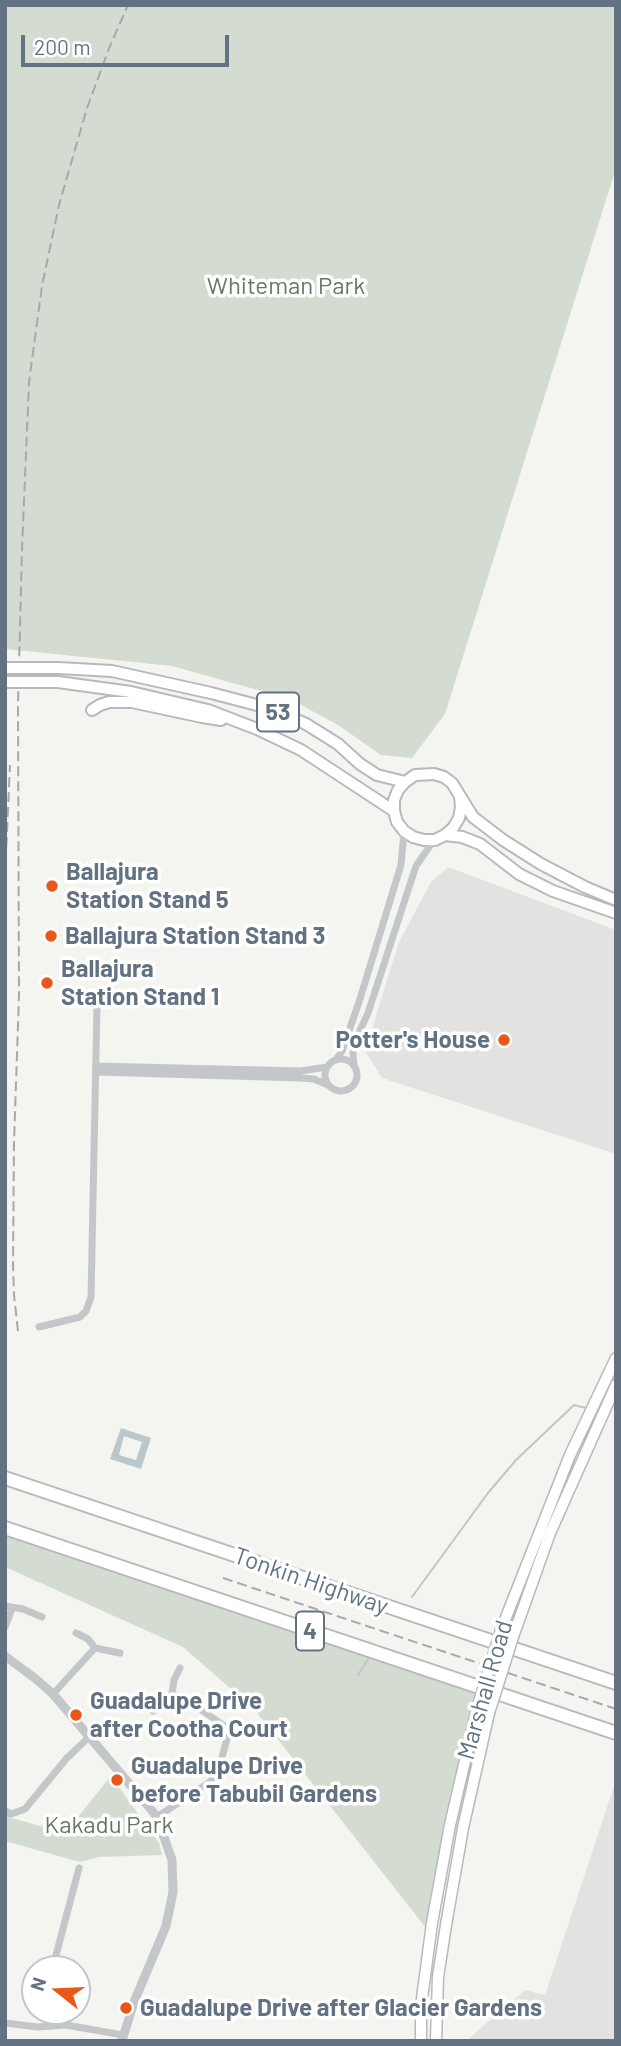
<!DOCTYPE html>
<html>
<head>
<meta charset="utf-8">
<style>
	body { margin:0 }
	#map { position:relative; width:621px; height:2046px; overflow:hidden; background:#f4f4f0; font-family:Barlow,sans-serif }
	canvas { display:block }
	.frame { position:absolute; inset:0; border:7px solid #627283; pointer-events:none }
	.north { position:absolute; left:21px; top:1955px; width:70px; height:70px; box-sizing:border-box; background:#fff; border:2px solid #c0c7cd; border-radius:50%; rotate:288deg; font-size:19px; font-weight:700; line-height:28px; text-align:center; color:#627283 }
	.north::after { content:''; display:block; margin:auto; width:24px; height:32px; background:#eb5719; clip-path:polygon(50% 0,100% 100%,50% 72%,0 100%) }
	.scale { position:absolute; left:21px; top:35px; width:208px; height:32px; box-sizing:border-box; border:4px solid #627283; border-top:0; padding-left:9px; font-size:21px; line-height:24px; white-space:nowrap; color:#627283; -webkit-text-stroke:5px #fff; paint-order:stroke }
</style>
</head>
<body>
<div id="map">
<canvas width="621" height="2046"></canvas>
<div class="frame"></div>
<div class="north">N</div>
<div class="scale">200 m</div>
</div>
<script>
const ctx = document.querySelector('canvas').getContext('2d');
ctx.lineJoin = 'round';
function paint(path, color) { ctx.fillStyle = color; ctx.fill(path, 'evenodd'); }
const poly = rows => new Path2D(rows.map(r => 'M' + r).join(''));
function stroke(path, color, width, dash) { ctx.strokeStyle = color; ctx.lineWidth = width; ctx.lineCap = dash ? 'butt' : 'round'; ctx.setLineDash(dash || []); ctx.stroke(path); }
function drawText(font, color, halo, rows, align = 'center') {
  ctx.font = font + ' Barlow,sans-serif'; ctx.lineWidth = 7; ctx.setLineDash([]); ctx.textBaseline = 'middle'; ctx.strokeStyle = halo; ctx.fillStyle = color; for (const [text, x, y, turn = 0] of rows) {
    ctx.save(); ctx.translate(x, y); ctx.rotate((+turn || 0) * Math.PI / 180); ctx.textAlign = isNaN(turn) ? turn : align; if (halo) ctx.strokeText(text, 0, 0); ctx.fillText(text, 0, 0); ctx.restore();
  }
}
paint(poly([
	[448,867,616,930,616,1154,382,1078,365,1051,399,942,431,882],
	[616,1780,616,2041,466,2041,525,1990,545,1995]
]), '#e2e3e1');
paint(poly([
	[5,5,616,5,616,168,445,714,412,758,381,755,338,725,290,699,172,666,5,649],
	[5,1532,484,1689,430,1933,254,1709,183,1647,5,1567],
	[111,1776,159,1843,162,1855,99,1857,80,1862,5,1841,5,1816,65,1833]
]), '#d4dcd1');
paint(poly([
	[121,1428,151,1438,141,1469,110,1459],
	[124,1436,142,1442,136,1460,119,1455]
]), '#bcc7cc');
stroke(poly([
	[412,1597,488,1493,516,1460,574,1405,586,1408],
	[358,1675,368,1659]
]), '#bcc7cc', 2);
const secondary = poly([
	[501,1630,570,1455,616,1358],
	[514,1634,550,1533,616,1385],
	[421,2041,421,2006,432,1923,450,1825,477,1709],
	[436,2041,438,1977,446,1925,463,1828,489,1713]
]);
const primary = poly([
	[58,668,112,671,211,693,272,709,306,724,338,744,360,764,377,775,405,782],
	[58,682,131,692,208,710,257,729,301,750,394,811],
	[92,710,100,705,109,702,132,702,202,717,221,720],
	[460,796,461,807,459,818,453,828,445,835,435,840,424,840,413,837,404,831,397,822,394,811,394,800,398,790,405,782,415,775,434,774,444,777,452,783,473,817,503,840,541,864,585,887,616,900],
	[445,835,462,837,480,844,519,874,553,891,616,913]
]);
const motorway = poly([
	[5,1478,616,1683],
	[5,1528,616,1733]
]);
stroke(secondary, '#b6babf', 13);
stroke(primary, '#b6babe', 14);
stroke(motorway, '#b6b9bc', 16);
stroke(poly([
	'325 1075a16 16 0 1 1 32 0a16 16 0 1 1-32 0Z',
	[336,1060,342,1051,359,1002,401,865,404,831],
	[96,1066,301,1071,327,1067],
	[354,1066,353,1053,355,1041,368,1013,416,866,434,840],
	[96,1072,300,1078,314,1079,328,1085],
	[39,1327,80,1317,86,1311,91,1297,97,1006],
	[5,1606,23,1609,42,1617],
	[5,1627,12,1609],
	[76,1633,88,1639,95,1648,120,1653],
	[53,1694,95,1648],
	[153,1711,159,1703,172,1694,174,1680,180,1668],
	[5,1811,11,1814,25,1809,66,1759,89,1737],
	[157,1817,210,1782,219,1769,228,1735,223,1725,187,1700,172,1694],
	[56,1969,55,1959,79,1868],
	[5,2023,38,2027,66,2025,123,2035],
	[59,2025,60,2011]
]), '#c4c7ca', 7);
stroke(poly([
	[5,1656,36,1679,53,1694,149,1807,157,1817,172,1860,173,1892,166,1926,134,2002,122,2041]
]), '#c4c7ca', 9);
stroke(secondary, '#fff', 10);
stroke(primary, '#fff', 10);
stroke(motorway, '#fff', 12);
stroke(poly([
	[5,877,10,765],
	[18,1331,14,1295,13,1265,14,1143,19,995,18,704,22,549,29,382,42,286,59,205,87,108,110,46,128,5],
	[223,1578,616,1709]
]), '#a3a9af', 2, [10, 5]);
const secondaryBridge = poly([
	[477,1709,501,1630],
	[489,1713,514,1634]
]);
const primaryBridge = poly([
	[5,668,58,668],
	[5,682,58,682]
]);
stroke(secondaryBridge, '#b6babf', 13, []);
stroke(primaryBridge, '#b6babe', 14, []);
stroke(secondaryBridge, '#fff', 10);
stroke(primaryBridge, '#fff', 10);
for (const [x, y, r, color] of [
	[52,886,7,"#eb5719"],
	[51,936,7,"#eb5719"],
	[47,983,7,"#eb5719"],
	[504,1040,7,"#eb5719"],
	[76,1715,7,"#eb5719"],
	[117,1780,7,"#eb5719"],
	[126,2008,7,"#eb5719"]
]) { const dot = new Path2D(); dot.arc(x, y, r, 0, 2 * Math.PI); ctx.fillStyle = color; ctx.fill(dot); stroke(dot, '#fff', 2.5); }
for (const [x, y, w] of [
	[278,712,42],
	[310,1631,28]
]) { const box = new Path2D(); box.roundRect(x - w / 2, y - 19.5, w, 39, 5); ctx.fillStyle = '#fff'; ctx.fill(box); stroke(box, '#627283', 2); }
drawText('bold 23px', '#627283', null, [
	["53",278,712],
	["4",310,1631]
]);
drawText('24px', '#647961', '#fff', [
	["Whiteman Park",286,286],
	["Kakadu Park",109,1825]
]);
drawText('bold 24px', '#627283', '#fff', [
	["Ballajura",66,872],
	["Station Stand 5",66,900],
	["Ballajura Station Stand 3",65,936],
	["Ballajura",61,969],
	["Station Stand 1",61,997],
	["Potter's House",490,1040,"right"],
	["Guadalupe Drive",90,1701],
	["after Cootha Court",90,1729],
	["Guadalupe Drive",131,1766],
	["before Tabubil Gardens",131,1794],
	["Guadalupe Drive after Glacier Gardens",140,2008]
], 'left');
drawText('24px', '#627283', '#fff', [
	["Tonkin Highway",311,1581,19],
	["Marshall Road",485,1690,-74]
]);
</script>
</body>
</html>
